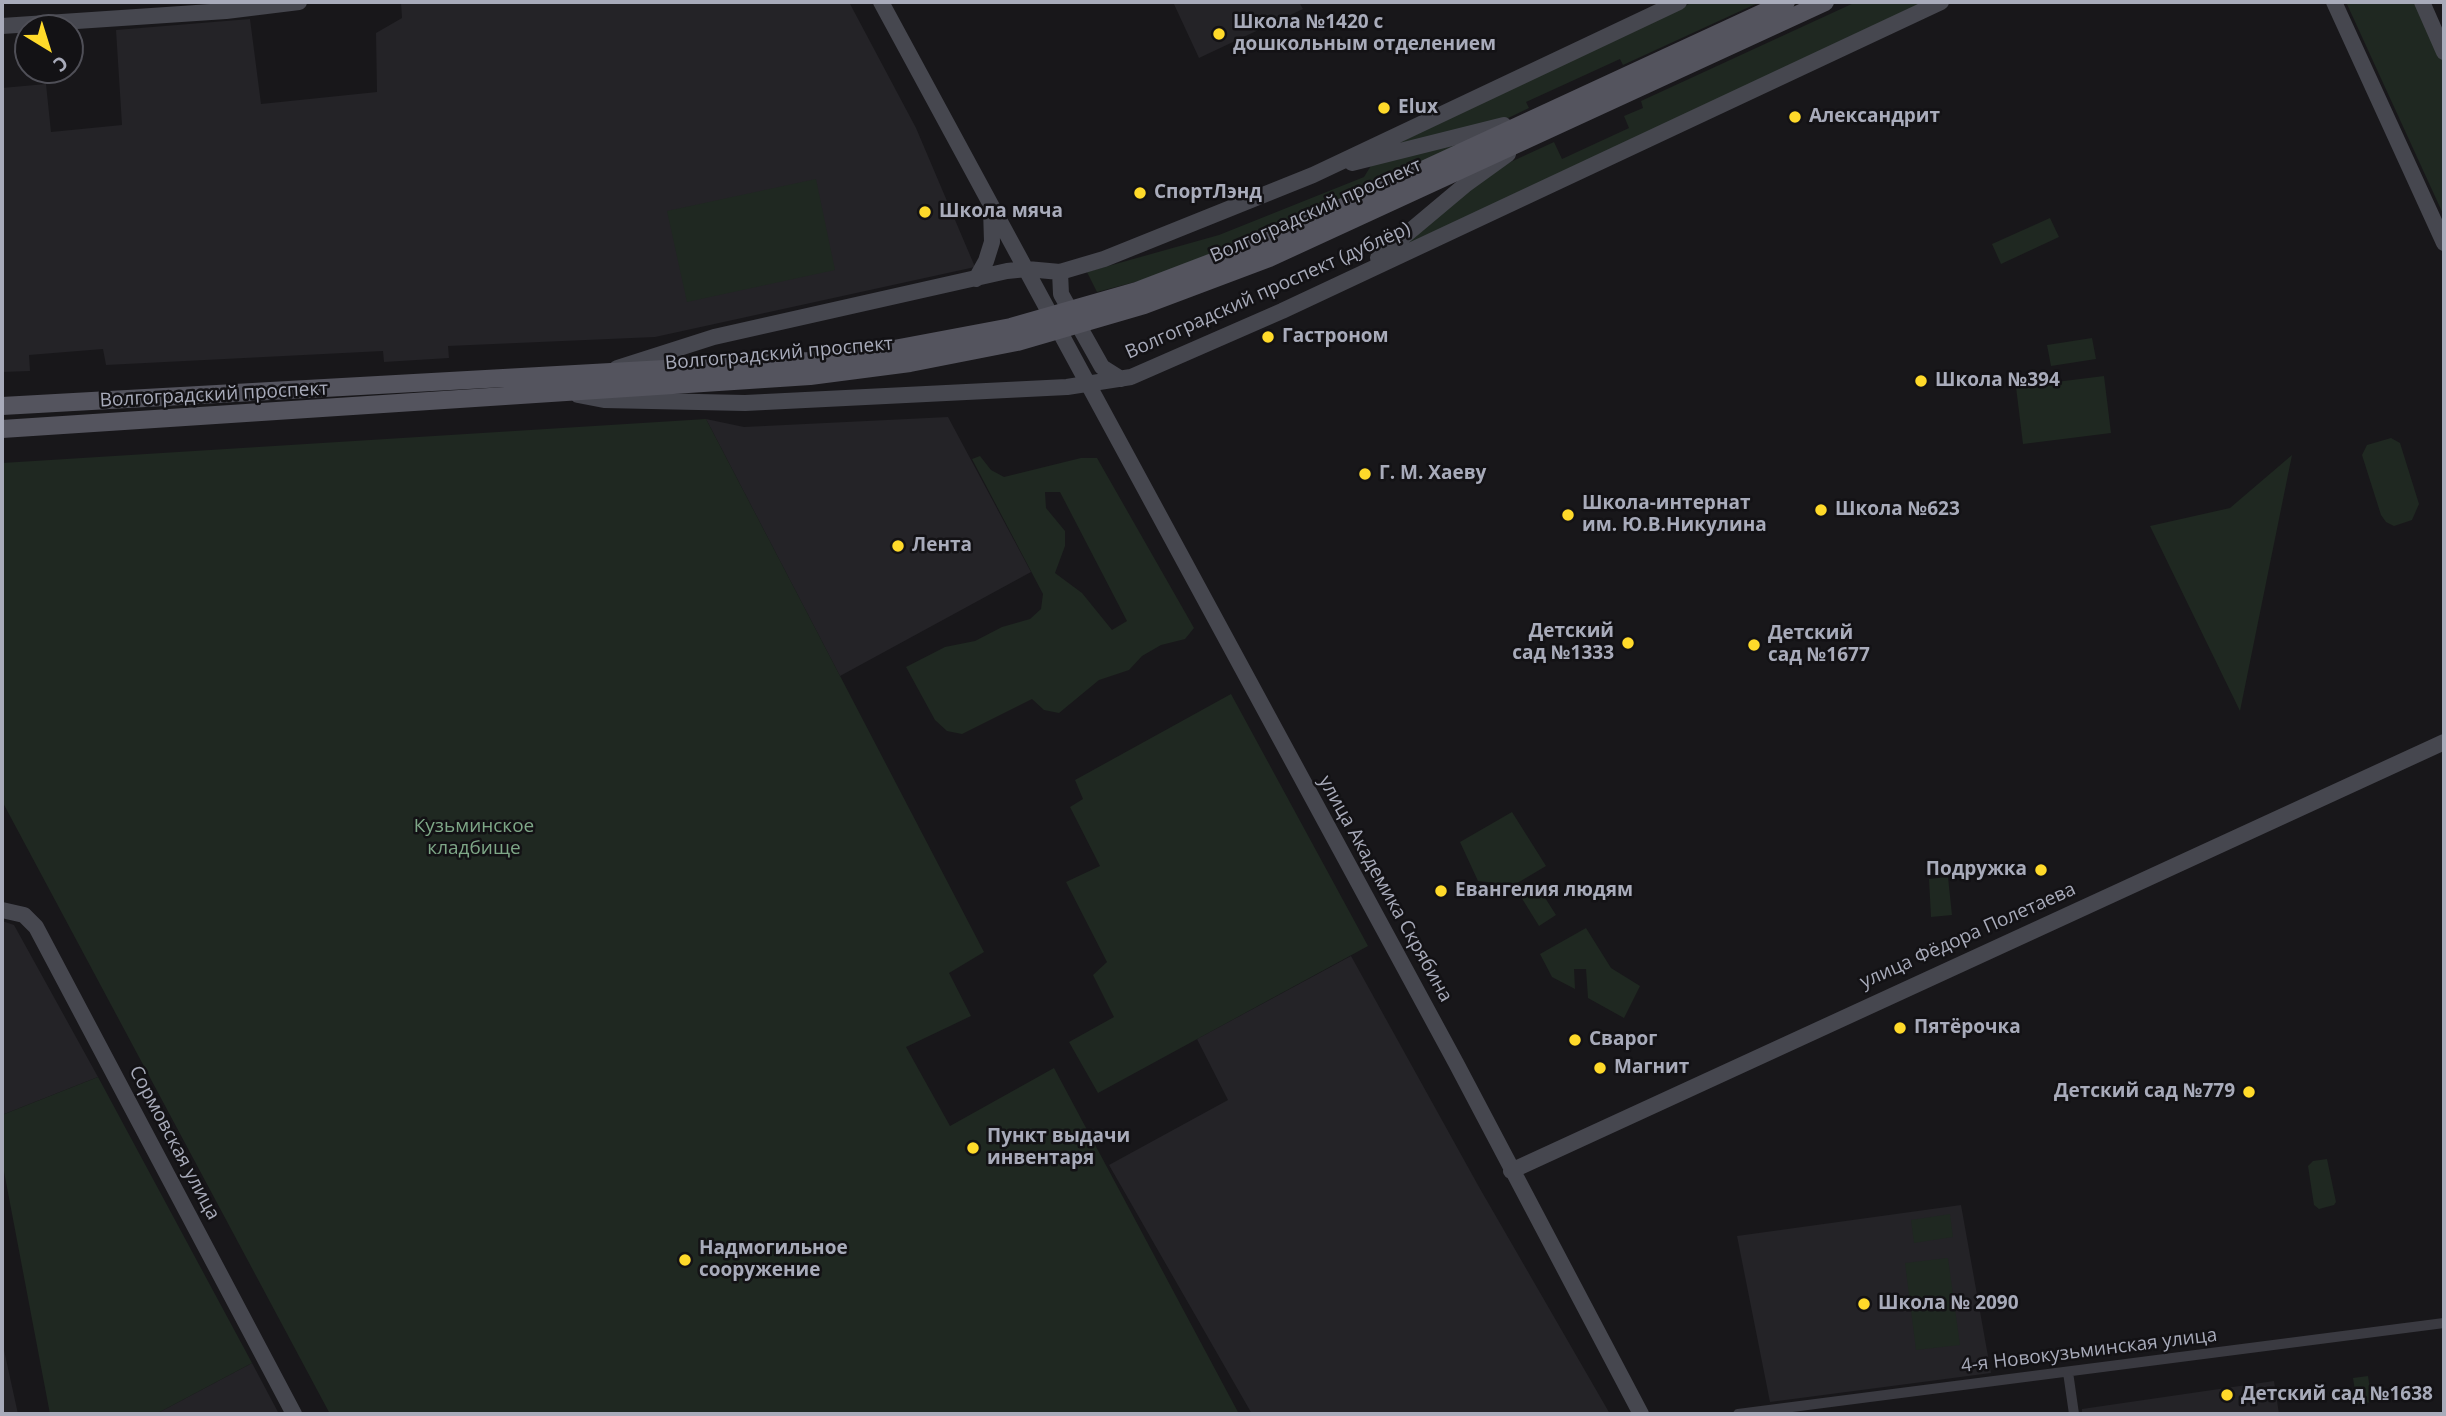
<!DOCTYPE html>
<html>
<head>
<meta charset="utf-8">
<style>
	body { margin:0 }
	#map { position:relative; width:2446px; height:1416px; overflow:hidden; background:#18171a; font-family:"Open Sans",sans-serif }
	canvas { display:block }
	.frame { position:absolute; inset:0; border:4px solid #a8abba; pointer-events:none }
	.north { position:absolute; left:14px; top:14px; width:70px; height:70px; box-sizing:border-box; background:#131215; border:2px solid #4f4f57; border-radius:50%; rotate:142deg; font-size:19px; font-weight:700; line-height:28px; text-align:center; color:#a8abba }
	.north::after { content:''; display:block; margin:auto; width:24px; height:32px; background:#ffda2a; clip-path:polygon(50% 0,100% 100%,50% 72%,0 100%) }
</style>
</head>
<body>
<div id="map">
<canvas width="2446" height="1416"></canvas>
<div class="frame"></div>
<div class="north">С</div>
</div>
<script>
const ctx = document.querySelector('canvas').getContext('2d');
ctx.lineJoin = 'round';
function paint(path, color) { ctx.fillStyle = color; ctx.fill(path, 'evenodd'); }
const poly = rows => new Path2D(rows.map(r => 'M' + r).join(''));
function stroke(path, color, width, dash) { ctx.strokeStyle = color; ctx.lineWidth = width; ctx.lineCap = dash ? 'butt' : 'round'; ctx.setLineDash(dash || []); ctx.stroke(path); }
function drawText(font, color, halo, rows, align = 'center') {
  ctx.font = font + ' "Open Sans",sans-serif'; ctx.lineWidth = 5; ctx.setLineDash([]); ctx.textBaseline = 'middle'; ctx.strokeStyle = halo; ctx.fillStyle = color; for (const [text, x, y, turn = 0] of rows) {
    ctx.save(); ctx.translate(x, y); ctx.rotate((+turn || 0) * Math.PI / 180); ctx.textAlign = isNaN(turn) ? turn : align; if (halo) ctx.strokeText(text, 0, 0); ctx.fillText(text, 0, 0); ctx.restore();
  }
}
paint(poly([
	[401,2,849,2,916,128,975,267,655,337,448,346,449,358,384,362,383,351,106,365,103,349,29,355,30,371,2,372,2,88,46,84,51,132,122,125,116,30,250,19,261,104,377,92,376,33,402,18],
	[1173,2,1299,2,1303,9,1199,58],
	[948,417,1031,572,840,676,706,419,744,427],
	[2,921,14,925,98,1077,2,1115],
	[1351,956,1479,1187,1610,1414,1252,1414,1109,1165,1228,1100,1197,1039],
	[1961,1205,1991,1373,1770,1402,1737,1236],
	[4,1350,18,1414,2,1414],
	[252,1363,279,1414,156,1414],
	[2274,1381,2279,1414,2082,1414,2082,1409]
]), '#242327');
paint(poly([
	[1693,2,1760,2,1623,65,1620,59,1526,102,1529,108,1483,130,1367,154],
	[1856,2,1935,2,1412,244,1407,239,1491,171,1554,142,1562,159,1629,128,1624,116,1643,108,1641,101],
	[2346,2,2416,2,2444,63,2444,216],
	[1463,143,1307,217,1158,276,1097,292,1087,272,1219,235,1364,177,1372,164],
	[816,179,835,270,687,302,667,211],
	[2050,218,2059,237,2001,264,1992,244],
	[2092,338,2096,359,2051,366,2047,345],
	[2104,376,2111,433,2023,444,2016,387],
	[706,419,984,952,949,973,971,1016,906,1047,950,1126,1054,1068,1239,1414,330,1414,2,801,2,463],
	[2391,438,2400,443,2419,504,2412,520,2394,526,2386,522,2381,515,2362,455,2367,445],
	[2292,455,2240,711,2150,526,2230,508],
	[980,456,991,470,1004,477,1081,458,1097,458,1194,628,1185,639,1161,645,1142,656,1129,670,1099,680,1059,713,1044,710,1032,699,962,734,947,731,935,720,906,667,945,647,975,641,1002,627,1030,619,1041,609,1043,594,972,459],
	[1045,492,1060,492,1127,621,1112,630,1082,593,1055,573,1065,546,1065,531,1046,508],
	[1231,694,1368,946,1098,1093,1069,1042,1114,1017,1093,975,1107,962,1066,882,1100,866,1070,807,1083,799,1075,780],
	[1512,812,1546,866,1514,885,1478,881,1460,842],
	[1948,877,1952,915,1931,917,1929,879],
	[1535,882,1556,915,1539,926,1518,892],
	[1586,928,1611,968,1640,986,1624,1018,1588,998,1586,969,1574,969,1575,989,1552,977,1540,954],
	[98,1077,252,1363,156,1414,50,1414,2,1161,2,1115],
	[2327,1159,2336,1202,2334,1205,2319,1209,2314,1205,2308,1166,2313,1161],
	[1950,1214,1953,1237,1914,1243,1911,1220],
	[1948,1258,1960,1345,1916,1350,1905,1263],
	[2368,1376,2372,1402,2357,1404,2353,1378]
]), '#1f2821');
stroke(poly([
	[2068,1372,2074,1414],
	[1738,1414,2444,1323]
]), '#3a3a41', 10);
stroke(poly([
	[881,2,1456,1063,1641,1414],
	[2334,2,2444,243],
	[2422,2,2444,52],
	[2,26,226,11,299,2],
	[1352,163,1504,125],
	[1378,258,1465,185,1508,154],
	[1060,272,1061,294,1102,367,1121,379],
	[976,279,986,261,992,242,991,208],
	[617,368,714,337,1007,271,1027,269,1060,272,1104,259,1313,175,1679,2],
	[578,395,604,400,745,403,1067,387,1131,377,1282,311,1941,2],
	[2,910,24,915,36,927,294,1414],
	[1511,1171,2444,742]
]), '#46474f', 16);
stroke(poly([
	[2,406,808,361,862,355,1011,327,1137,291,1276,238,1786,2],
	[2,429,810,376,910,363,1017,342,1144,305,1269,258,1825,2]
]), '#54545e', 18);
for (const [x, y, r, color] of [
	[1219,34,7,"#ffda2a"],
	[1384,108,7,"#ffda2a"],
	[1795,117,7,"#ffda2a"],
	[1140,193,7,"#ffda2a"],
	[925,212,7,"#ffda2a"],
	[1268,337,7,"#ffda2a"],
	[1921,381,7,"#ffda2a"],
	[1365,474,7,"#ffda2a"],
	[1821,510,7,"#ffda2a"],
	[1568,515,7,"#ffda2a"],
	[898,546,7,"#ffda2a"],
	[1628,643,7,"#ffda2a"],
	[1754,645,7,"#ffda2a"],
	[2041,870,7,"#ffda2a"],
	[1441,891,7,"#ffda2a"],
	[1900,1028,7,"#ffda2a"],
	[1575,1040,7,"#ffda2a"],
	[1600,1068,7,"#ffda2a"],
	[2249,1092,7,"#ffda2a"],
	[973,1148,7,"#ffda2a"],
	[685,1260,7,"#ffda2a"],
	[1864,1304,7,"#ffda2a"],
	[2227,1395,7,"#ffda2a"]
]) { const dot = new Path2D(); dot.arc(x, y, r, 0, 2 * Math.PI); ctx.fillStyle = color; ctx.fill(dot); stroke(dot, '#131215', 2.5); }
drawText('bold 19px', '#a8abba', '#131215', [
	["Школа №1420 с",1233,23],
	["дошкольным отделением",1233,45],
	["Elux",1398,108],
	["Александрит",1809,117],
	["СпортЛэнд",1154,193],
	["Школа мяча",939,212],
	["Гастроном",1282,337],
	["Школа №394",1935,381],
	["Г. М. Хаеву",1379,474],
	["Школа-интернат",1582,504],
	["им. Ю.В.Никулина",1582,526],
	["Школа №623",1835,510],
	["Лента",912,546],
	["Детский",1614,632,"right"],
	["сад №1333",1614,654,"right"],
	["Детский",1768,634],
	["сад №1677",1768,656],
	["Подружка",2027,870,"right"],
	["Евангелия людям",1455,891],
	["Пятёрочка",1914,1028],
	["Сварог",1589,1040],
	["Магнит",1614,1068],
	["Детский сад №779",2235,1092,"right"],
	["Пункт выдачи",987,1137],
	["инвентаря",987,1159],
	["Надмогильное",699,1249],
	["сооружение",699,1271],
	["Школа № 2090",1878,1304],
	["Детский сад №1638",2241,1395]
], 'left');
drawText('19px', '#a8abba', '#131215', [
	["Волгоградский проспект",1316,211,-24],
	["Волгоградский проспект (дублёр)",1268,291,-24],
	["Волгоградский проспект",779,354,-5],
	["Волгоградский проспект",214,395,-3],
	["улица Академика Скрябина",1385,889,61],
	["улица Фёдора Полетаева",1968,936,-24],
	["Сормовская улица",174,1143,62],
	["4-я Новокузьминская улица",2089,1351,-7]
]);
drawText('19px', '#7ea787', '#131215', [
	["Кузьминское",474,827],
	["кладбище",474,849]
]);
</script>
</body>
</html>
